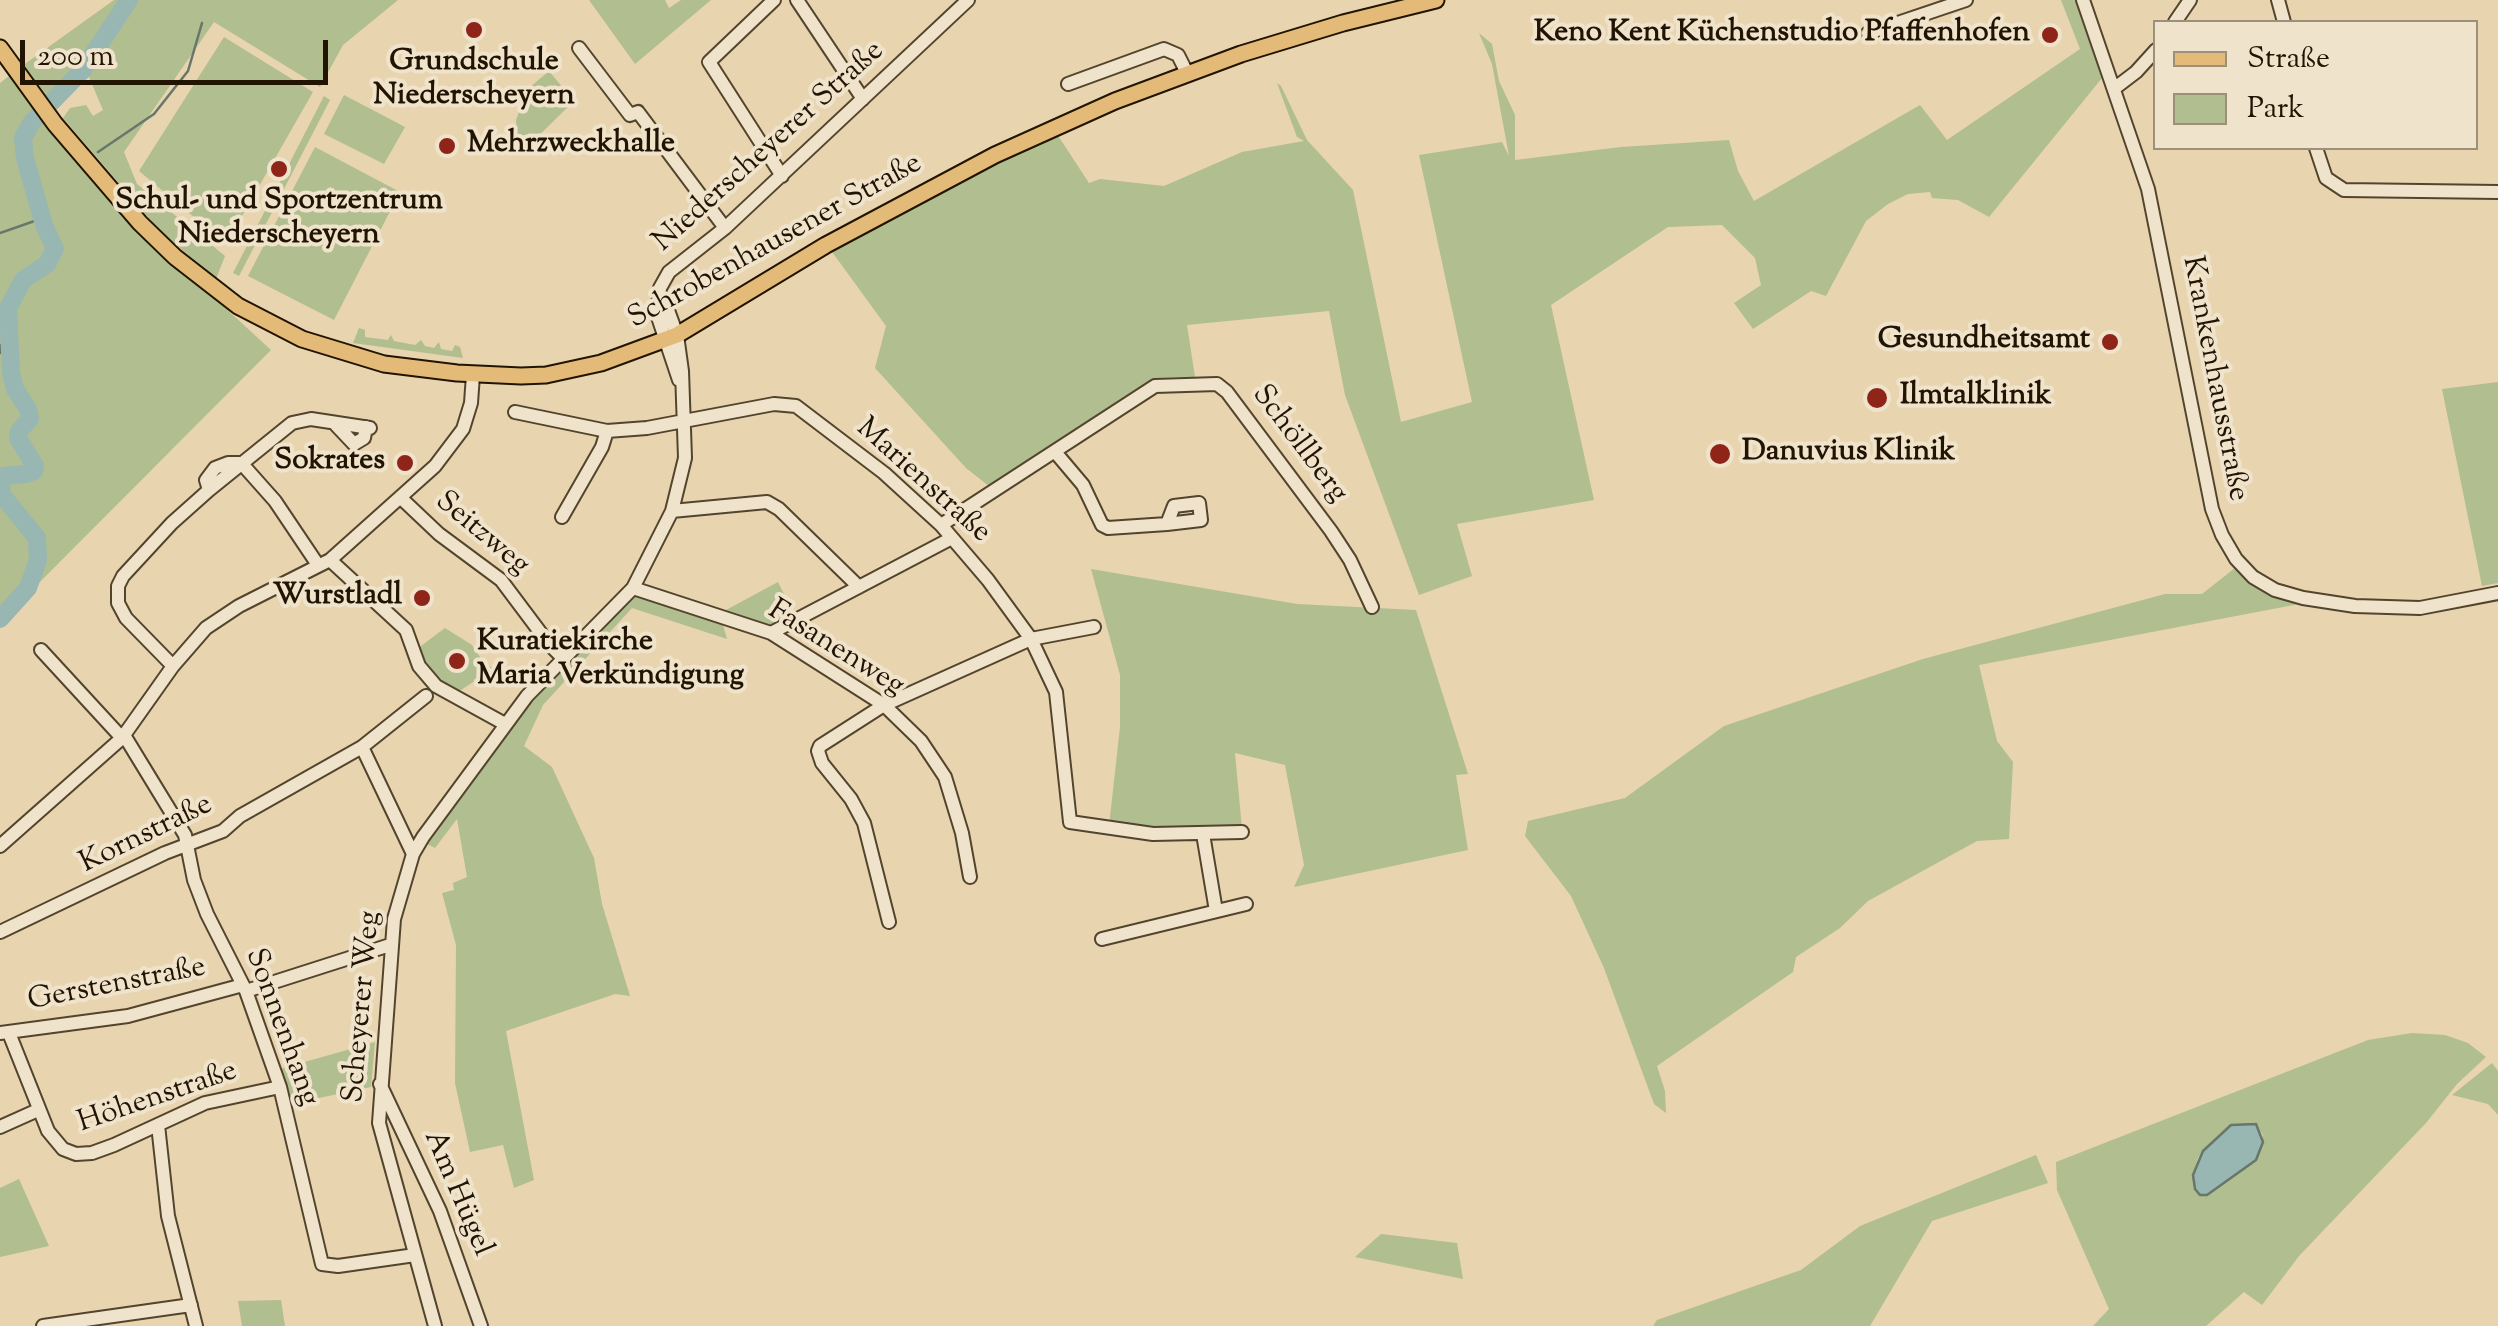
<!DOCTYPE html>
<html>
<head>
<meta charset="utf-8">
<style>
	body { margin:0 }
	#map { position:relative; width:2498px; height:1326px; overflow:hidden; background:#e8d4af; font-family:"Sorts Mill Goudy",serif }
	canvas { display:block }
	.legend { position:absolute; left:2153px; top:20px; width:325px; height:130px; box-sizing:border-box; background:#f0e3cb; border:2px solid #9d907b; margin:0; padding:12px 18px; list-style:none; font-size:30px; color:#211402 }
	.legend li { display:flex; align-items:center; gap:20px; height:50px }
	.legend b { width:50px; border:2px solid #9d907b }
	.scale { position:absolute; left:20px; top:40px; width:308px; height:45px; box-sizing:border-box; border:5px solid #211402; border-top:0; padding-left:12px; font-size:30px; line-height:35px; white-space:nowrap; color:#211402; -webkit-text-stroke:8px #f0e3cb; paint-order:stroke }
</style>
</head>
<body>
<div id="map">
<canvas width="2498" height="1326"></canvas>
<ul class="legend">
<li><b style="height:12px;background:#e4ba78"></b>Straße</li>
<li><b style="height:28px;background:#b0be90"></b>Park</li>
</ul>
<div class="scale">200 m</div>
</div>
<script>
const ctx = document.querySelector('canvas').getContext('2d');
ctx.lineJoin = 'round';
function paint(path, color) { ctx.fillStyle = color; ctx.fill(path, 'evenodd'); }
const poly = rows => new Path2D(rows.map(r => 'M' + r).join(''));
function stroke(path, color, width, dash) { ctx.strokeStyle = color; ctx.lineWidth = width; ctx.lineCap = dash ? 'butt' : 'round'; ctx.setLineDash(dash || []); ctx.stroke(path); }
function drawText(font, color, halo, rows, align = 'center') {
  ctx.font = font + ' "Sorts Mill Goudy",serif'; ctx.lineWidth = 8; ctx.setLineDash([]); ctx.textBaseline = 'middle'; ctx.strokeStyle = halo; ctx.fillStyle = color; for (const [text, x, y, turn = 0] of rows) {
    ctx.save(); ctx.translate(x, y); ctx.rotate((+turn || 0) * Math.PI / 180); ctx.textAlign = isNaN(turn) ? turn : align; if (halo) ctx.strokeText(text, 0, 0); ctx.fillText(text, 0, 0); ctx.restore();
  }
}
paint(poly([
	[114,0,127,0,93,49,47,98,22,66],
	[133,0,398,0,343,45,320,87,214,22,124,152,137,184,225,256,216,279,160,231,63,118,70,108,86,105,93,116,103,110,86,70,128,4],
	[589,0,665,0,669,8,681,0,711,0,635,64],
	[2061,0,2075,0,2099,58,2102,78,1989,217,1958,200,1932,198,1930,192,1908,194,1888,204,1866,221,1826,296,1811,291,1753,329,1734,303,1761,285,1755,258,1722,225,1668,227,1551,305,1594,500,1457,524,1472,576,1419,595,1345,395,1329,311,1187,325,1195,377,1156,378,990,487,966,468,875,368,886,326,827,245,1053,128,1089,183,1100,179,1164,186,1242,152,1304,141,1297,137,1277,83,1281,86,1307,140,1353,190,1401,422,1472,402,1419,155,1502,142,1509,156,1492,64,1479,33,1492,44,1499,81,1515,115,1515,160,1621,147,1729,140,1738,171,1754,201,1920,105,1947,140,2080,49],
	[224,37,313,92,226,244,139,171],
	[549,71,574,101,521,153,517,147,516,120,522,104,529,88],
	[9,76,48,130,122,213,271,350,0,622,0,83],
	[344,95,405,127,384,164,324,134],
	[324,96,330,100,239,276,233,273],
	[315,147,400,192,334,320,248,276],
	[359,328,365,330,365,337,388,340,391,335,394,341,415,345,421,340,425,346,434,348,439,342,441,349,452,351,455,345,460,347,463,358,353,343],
	[2498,382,2498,583,2482,586,2442,389],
	[2235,568,2269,594,2299,604,1979,665,1997,741,2013,762,2009,839,1977,841,1868,901,1840,928,1796,957,1793,972,1657,1066,1665,1091,1666,1113,1654,1104,1604,968,1571,896,1525,836,1528,821,1625,798,1724,726,1923,659,2165,594,2202,594],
	[1091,569,1297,604,1416,610,1468,774,1456,775,1468,850,1294,887,1304,865,1285,765,1235,753,1242,829,1206,832,1109,826,1120,727,1120,675],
	[778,582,794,614,771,625,726,610],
	[632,593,663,601,723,625,727,639,632,608,543,705,524,746,552,767,594,858,602,904,630,996,615,994,506,1031,534,1180,514,1188,503,1145,470,1152,455,1083,456,945,442,893,454,890,453,883,467,877,457,819,435,848,427,844,429,836,528,707],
	[445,628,472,645,482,660,483,666,488,664,493,669,455,694,433,679,417,649],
	[2412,1033,2445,1035,2468,1043,2486,1057,2457,1084,2426,1123,2299,1256,2262,1305,2244,1292,2206,1326,2093,1326,2109,1309,2057,1190,2056,1162,2368,1040],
	[2256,1125,2263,1135,2256,1160,2207,1195,2195,1189,2193,1175,2198,1158,2209,1144,2226,1128],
	[375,1042,371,1087,290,1104,280,1069],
	[2492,1063,2498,1071,2498,1115,2488,1104,2452,1095],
	[2036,1155,2048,1183,1932,1221,1870,1326,1653,1326,1657,1320,1801,1270,1860,1226],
	[19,1179,49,1246,0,1257,0,1188],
	[1381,1234,1457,1243,1463,1279,1355,1257],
	[281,1300,285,1326,242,1326,238,1301]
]), '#b0be90');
const water = poly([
	[2256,1124,2263,1142,2256,1160,2207,1195,2200,1195,2195,1189,2193,1175,2203,1151,2231,1125,2256,1124]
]);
paint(water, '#98b7b2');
stroke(water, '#68766c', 2.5);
stroke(poly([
	[98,152,154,114,188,71,202,23],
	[0,233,43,218],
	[0,353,1,345,8,337]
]), '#68766c', 2.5);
stroke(poly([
	[0,619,28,588,38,560,37,538,2,495,1,480,4,476,26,474,34,471,35,466,18,438,19,431,30,419,28,409,15,389,11,373,8,308,23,280,47,264,55,249,44,225,25,158,23,138,32,122,82,71,129,0]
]), '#98b7b2', 18);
const minor = poly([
	[774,0,709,62,782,176],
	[797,0,863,99],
	[2083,0,2148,189,2212,509,2222,535,2236,559,2253,577,2275,590,2303,598,2355,606,2420,608,2498,593],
	[2278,0,2284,22],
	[2175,22,2190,0],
	[1868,33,1966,0],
	[579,48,630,115,638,112,725,228],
	[1068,84,1164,49,1178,55,1187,73],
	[2115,88,2136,72,2156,50],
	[2316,148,2326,178,2344,190,2498,192],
	[679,380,657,314,660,288,669,272,725,228,968,0],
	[515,412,607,431,647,428,774,404,796,406,884,473,941,525,988,580,1031,639,1056,692,1070,822,1153,834,1242,832],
	[336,425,354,444,364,438,366,427],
	[1056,453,1083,485,1102,525,1108,528,1167,524],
	[241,463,228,463,215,468,206,480,209,490,292,423,311,419,370,428],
	[243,465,275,501,318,565],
	[402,499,439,534,501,580,549,644,563,658],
	[1199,503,1201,520,1167,524,1174,506,1199,503],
	[672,511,767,502,779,509,859,587],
	[562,517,602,447,607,431],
	[941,525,1155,386,1217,384,1227,392,1331,531,1350,560,1372,607],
	[330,560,406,630,419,666,436,686,505,724],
	[633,588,771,633,884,705,921,741,945,777,962,833,970,877],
	[771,633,952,538],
	[41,650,122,738],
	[173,666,126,618,118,603,118,586,123,576,172,523,209,490],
	[124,735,185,835,194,880,207,914,246,991,280,1087,322,1264,338,1266,415,1255],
	[1203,834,1216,911],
	[0,846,122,738,173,666,206,628,239,606,330,560,435,466,463,429,471,403,473,375],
	[413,854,362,747,426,696],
	[889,922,864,823,851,799,822,763,818,751,820,746,884,705,1031,639,1094,627],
	[0,932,165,853,223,831,240,816,362,747],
	[1102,939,1246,904],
	[246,991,390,945],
	[0,1033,128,1016,243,985],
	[9,1033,48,1131,63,1149,76,1154,92,1153,114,1145,205,1103,280,1087],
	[380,1084,440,1211,481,1326],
	[158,1125,168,1216,196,1326],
	[0,1127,38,1110],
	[43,1326,191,1305],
	[435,1326,379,1123,394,919,413,854,423,837,527,696,633,588,672,511,685,458,682,371,677,335,665,302,660,297]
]);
const major = poly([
	[0,48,55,124,140,223,175,257,238,306,302,339,384,364,457,373,521,376,546,375,601,363,677,335,826,245,995,155,1115,101,1241,54,1343,23,1436,0]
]);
stroke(minor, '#53442d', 16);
stroke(major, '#211402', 19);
stroke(minor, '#f0e3cb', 12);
stroke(major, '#e4ba78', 15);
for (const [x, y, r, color] of [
	[474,30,10,"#8f2418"],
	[2050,35,10,"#8f2418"],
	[447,146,10,"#8f2418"],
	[279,169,10,"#8f2418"],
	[2110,342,10,"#8f2418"],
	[1877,398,12,"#8f2418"],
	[1720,454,12,"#8f2418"],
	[405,463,10,"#8f2418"],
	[422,598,10,"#8f2418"],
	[457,661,10,"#8f2418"]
]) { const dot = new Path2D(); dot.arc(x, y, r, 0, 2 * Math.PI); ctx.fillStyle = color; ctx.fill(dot); stroke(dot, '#f0e3cb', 4); }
drawText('bold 30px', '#211402', '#f0e3cb', [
	["Keno Kent Küchenstudio Pfaffenhofen",2030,35],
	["Grundschule",474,64,"center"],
	["Niederscheyern",474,98,"center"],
	["Mehrzweckhalle",467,146,"left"],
	["Schul- und Sportzentrum",279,203,"center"],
	["Niederscheyern",279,237,"center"],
	["Gesundheitsamt",2090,342],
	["Ilmtalklinik",1900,398,"left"],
	["Danuvius Klinik",1742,454,"left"],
	["Sokrates",385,463],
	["Wurstladl",402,598],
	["Kuratiekirche",477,644,"left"],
	["Maria Verkündigung",477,678,"left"]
], 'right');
drawText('30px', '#211402', '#f0e3cb', [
	["Niederscheyerer Straße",770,148,-42],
	["Schrobenhausener Straße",776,243,-29],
	["Krankenhausstraße",2213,379,79],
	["Schöllberg",1298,445,53],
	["Marienstraße",922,482,42],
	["Seitzweg",481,535,40],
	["Fasanenweg",835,650,32],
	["Kornstraße",147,836,-26],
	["Gerstenstraße",117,986,-11],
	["Scheyerer Weg",364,1007,-85],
	["Sonnenhang",280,1028,70],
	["Höhenstraße",158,1099,-19],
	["Am Hügel",456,1194,67]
]);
</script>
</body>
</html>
